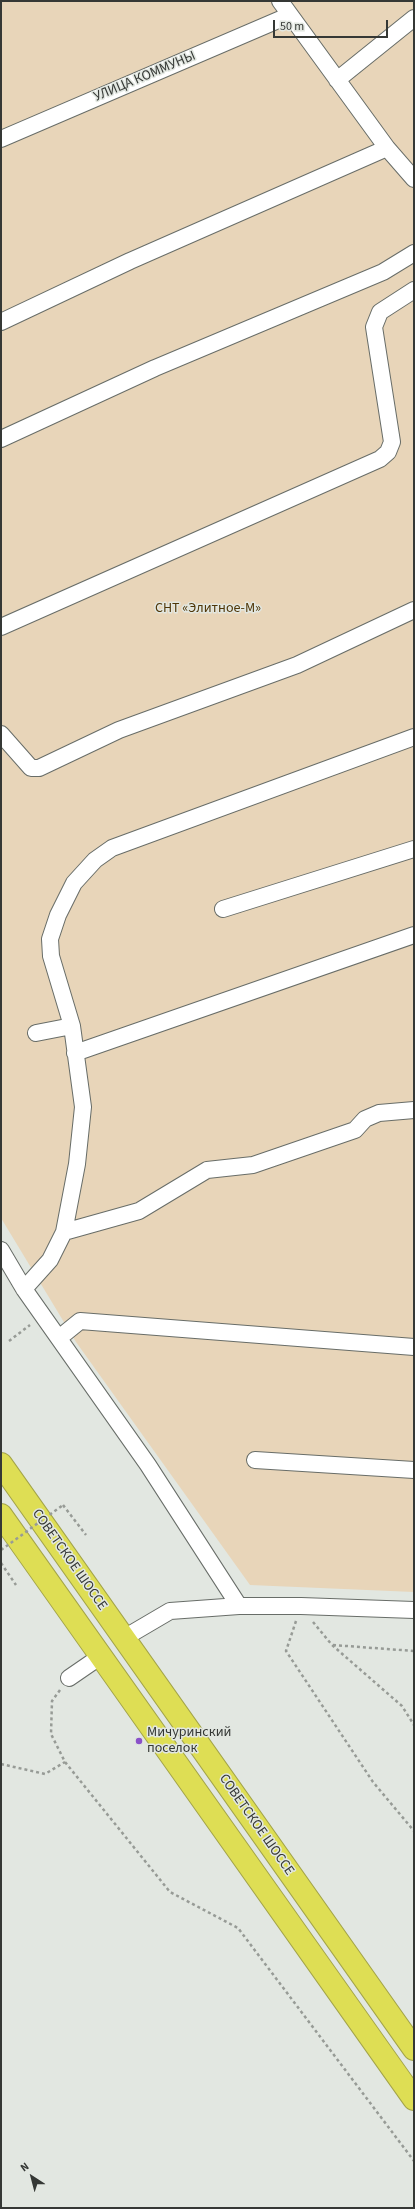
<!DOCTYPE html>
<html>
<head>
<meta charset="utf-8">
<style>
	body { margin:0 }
	#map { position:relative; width:415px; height:2209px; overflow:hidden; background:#e2e7e1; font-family:"Source Sans 3",sans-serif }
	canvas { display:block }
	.frame { position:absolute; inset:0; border:2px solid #353835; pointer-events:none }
	.north { position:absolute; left:12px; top:2157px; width:40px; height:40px; -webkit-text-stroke:3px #e2e7e1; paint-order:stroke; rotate:324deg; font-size:11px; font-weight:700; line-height:16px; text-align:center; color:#353835 }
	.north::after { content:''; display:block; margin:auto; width:14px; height:18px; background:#353835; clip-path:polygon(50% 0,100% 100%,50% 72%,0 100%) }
	.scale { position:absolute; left:273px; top:20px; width:115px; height:18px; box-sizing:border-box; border:2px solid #353835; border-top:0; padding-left:5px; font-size:12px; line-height:14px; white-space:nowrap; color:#353835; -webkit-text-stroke:3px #e2e7e1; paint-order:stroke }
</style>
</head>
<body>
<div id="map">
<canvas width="415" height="2209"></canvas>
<div class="frame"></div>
<div class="north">N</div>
<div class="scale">50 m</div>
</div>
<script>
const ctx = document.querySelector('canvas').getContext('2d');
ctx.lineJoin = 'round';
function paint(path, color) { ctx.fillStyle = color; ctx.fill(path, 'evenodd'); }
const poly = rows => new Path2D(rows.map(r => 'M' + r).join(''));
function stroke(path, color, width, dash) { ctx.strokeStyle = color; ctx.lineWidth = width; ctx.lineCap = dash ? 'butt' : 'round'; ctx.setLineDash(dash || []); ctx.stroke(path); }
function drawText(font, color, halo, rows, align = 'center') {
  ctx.font = font + ' "Source Sans 3",sans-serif'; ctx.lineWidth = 3; ctx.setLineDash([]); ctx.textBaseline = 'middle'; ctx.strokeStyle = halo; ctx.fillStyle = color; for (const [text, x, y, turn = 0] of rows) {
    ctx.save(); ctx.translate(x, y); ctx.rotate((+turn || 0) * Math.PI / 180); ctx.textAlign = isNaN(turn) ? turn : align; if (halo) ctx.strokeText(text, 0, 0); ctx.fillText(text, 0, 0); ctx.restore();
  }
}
paint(poly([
	[1,1,414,1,414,1592,250,1585,76,1342,1,1218]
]), '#e8d5b9');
const minor = poly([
	[280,1,387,148,414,179],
	[337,80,414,18],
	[1,139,290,15],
	[1,322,130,261,387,148],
	[1,439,155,368,383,272,414,253],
	[1,627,380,459,388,452,392,442,374,327,380,312,414,290],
	[1,734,31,768,39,768,119,730,297,665,414,610],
	[223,909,414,849],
	[36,1033,72,1026],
	[75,1053,414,935],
	[64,1232,77,1164,83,1107,72,1026,51,956,50,939,58,915,74,883,95,860,112,848,414,737],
	[1,1250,24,1289,148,1465,239,1606],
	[24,1289,50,1260,64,1232,139,1211,207,1170,253,1165,355,1130,365,1119,379,1113,414,1110],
	[59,1338,80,1321,414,1347],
	[255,1460,414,1470],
	[124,1638,170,1611,239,1606,301,1606,414,1610],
	[69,1678,101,1656]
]);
const highway = poly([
	[1,1464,414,2049],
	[1,1515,414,2099]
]);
stroke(minor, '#686d68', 18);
stroke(highway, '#a3a449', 24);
stroke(poly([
	[9,1341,30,1325],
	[63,1505,86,1535],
	[1,1563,16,1585],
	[296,1621,286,1651,373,1782,414,1831],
	[313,1622,332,1645,402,1706,414,1725],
	[333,1645,414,1651],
	[60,1690,52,1701,51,1734,65,1762,170,1892,238,1928,414,2161],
	[1,1764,45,1774,65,1762]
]), '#979b96', 2.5, [3, 3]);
stroke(minor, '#fff', 16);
stroke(highway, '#dede54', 22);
stroke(poly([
	[1,1550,63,1505]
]), '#979b96', 2.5, [3, 3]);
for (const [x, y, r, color] of [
	[139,1741,4,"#8a51c9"]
]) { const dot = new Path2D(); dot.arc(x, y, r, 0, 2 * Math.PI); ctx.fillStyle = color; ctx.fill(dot); stroke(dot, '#e2e7e1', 1.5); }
drawText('14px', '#353835', '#e2e7e1', [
	["УЛИЦА КОММУНЫ",145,77,-23],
	["СОВЕТСКОЕ ШОССЕ",69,1560,55],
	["СОВЕТСКОЕ ШОССЕ",256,1825,55]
]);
drawText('14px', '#4f3607', '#e2e7e1', [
	["СНТ «Элитное-М»",208,609]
]);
drawText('14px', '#353835', '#e2e7e1', [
	["Мичуринский",147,1733],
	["поселок",147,1749]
], 'left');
</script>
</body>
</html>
